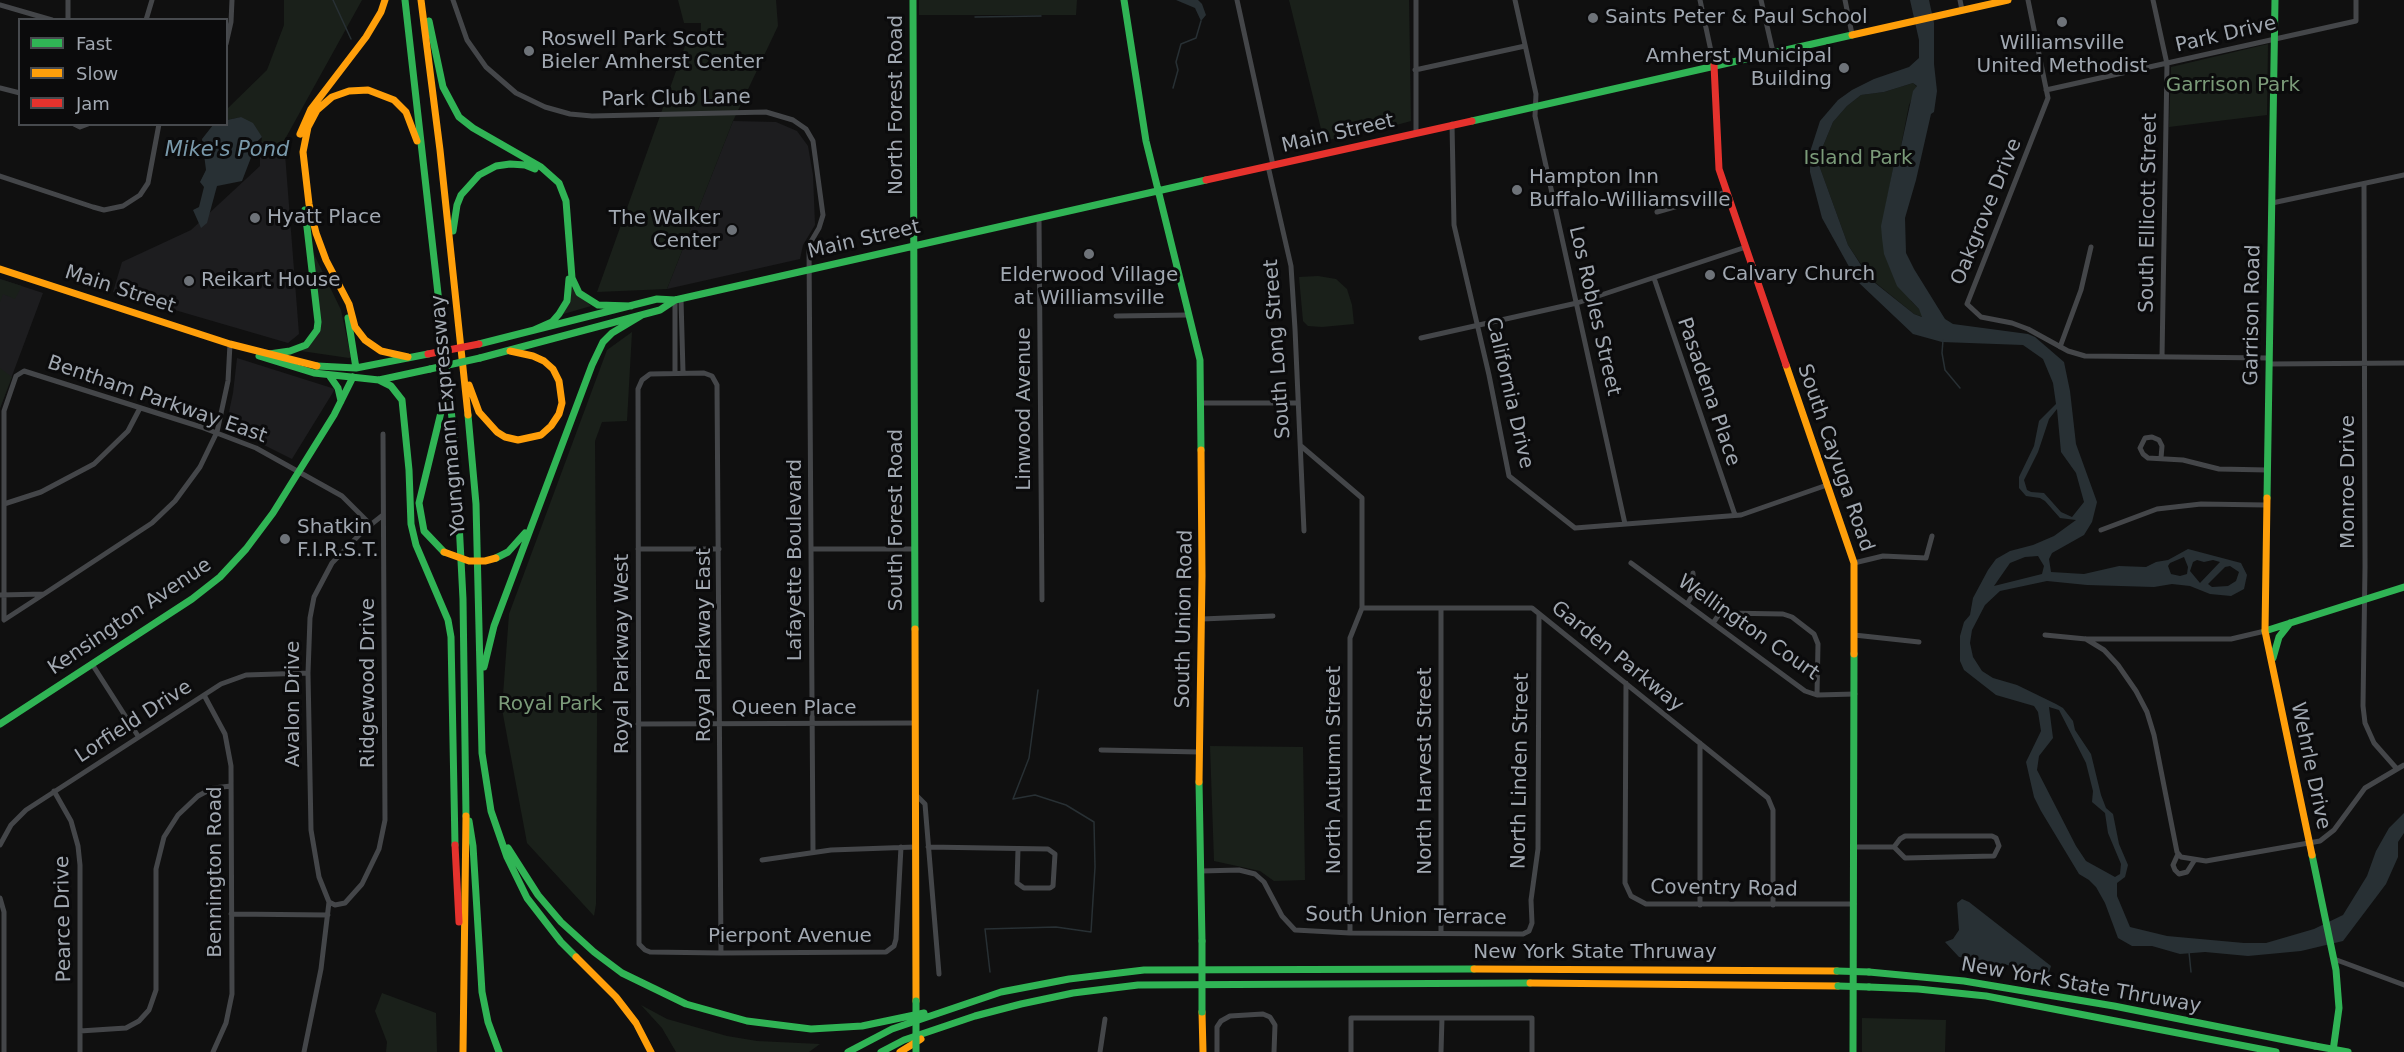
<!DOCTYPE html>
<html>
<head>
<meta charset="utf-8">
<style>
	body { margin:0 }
	#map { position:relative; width:2404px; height:1052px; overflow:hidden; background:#101010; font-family:"DejaVu Sans",sans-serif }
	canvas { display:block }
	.legend { position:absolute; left:18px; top:18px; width:210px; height:108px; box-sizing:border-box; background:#0b0b0c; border:2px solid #474a4e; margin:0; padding:8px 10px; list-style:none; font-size:18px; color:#a1a8b1 }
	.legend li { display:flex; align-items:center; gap:12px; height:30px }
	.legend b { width:30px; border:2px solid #474a4e }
</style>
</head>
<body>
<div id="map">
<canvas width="2404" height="1052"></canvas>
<ul class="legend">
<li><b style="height:8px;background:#30b455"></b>Fast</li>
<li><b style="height:8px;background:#ff9f0a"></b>Slow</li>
<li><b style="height:8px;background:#e5322d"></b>Jam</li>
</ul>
</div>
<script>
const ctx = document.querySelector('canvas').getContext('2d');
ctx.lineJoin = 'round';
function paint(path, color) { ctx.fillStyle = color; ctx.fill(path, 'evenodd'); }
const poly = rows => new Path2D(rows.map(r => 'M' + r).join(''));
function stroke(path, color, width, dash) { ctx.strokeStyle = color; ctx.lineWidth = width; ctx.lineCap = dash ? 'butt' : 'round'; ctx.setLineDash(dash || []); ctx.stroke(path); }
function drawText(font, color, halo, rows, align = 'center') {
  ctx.font = font + ' "DejaVu Sans",sans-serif'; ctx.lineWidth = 6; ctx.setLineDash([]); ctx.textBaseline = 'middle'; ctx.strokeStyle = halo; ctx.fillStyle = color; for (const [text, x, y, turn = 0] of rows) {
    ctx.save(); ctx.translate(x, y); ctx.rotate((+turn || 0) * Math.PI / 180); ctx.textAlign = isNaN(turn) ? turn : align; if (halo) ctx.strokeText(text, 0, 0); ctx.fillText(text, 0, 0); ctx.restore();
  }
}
paint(poly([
	[733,121,776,122,797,131,808,146,813,175,815,225,803,245,800,259,667,289],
	[284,141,299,334,288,343,113,292,122,262,191,230,260,166,260,153],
	[0,279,43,293,0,408],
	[237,358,335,389,292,459,226,426,233,393]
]), '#1d1d1f');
paint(poly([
	[284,0,362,0,284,141,260,153,262,137,241,117,227,120,226,110,267,70,284,25],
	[678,0,776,0,778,26,733,121,667,289,597,292,685,46,701,45,701,23,684,23],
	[919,0,1077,0,1076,15,919,15],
	[1289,0,1409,0,1411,121,1389,127,1384,122,1365,126,1363,132,1324,141],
	[2268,44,2267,115,2169,127,2171,67],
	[1913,83,1917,87,1909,105,1900,151,1896,154,1884,215,1911,301,1919,309,1923,315,1923,317,1914,314,1871,279,1848,245,1819,165,1821,151,1833,122,1847,106,1861,95,1884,92],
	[312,250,341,310,351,357,349,358,301,351,319,330],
	[1318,276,1336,279,1347,289,1352,305,1354,324,1322,327,1308,326,1303,321,1299,277],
	[0,279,22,286,15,299,3,294,0,302],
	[572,288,591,306,560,315],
	[632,332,627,421,602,422,595,441,597,719,596,904,594,916,527,843,502,709,509,614,607,350],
	[0,368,12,377,0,408],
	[1210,746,1303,747,1305,880,1274,881,1260,871,1214,861],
	[382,993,436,1013,437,1052,386,1052,387,1042,375,1011],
	[641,1005,667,1019,727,1036,757,1041,820,1044,809,1052,676,1052,662,1028],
	[1862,1018,1946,1020,1945,1052,1862,1052]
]), '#1a201a');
paint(poly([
	[1176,0,1198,0,1202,4,1206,15,1201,21,1195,8],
	[1910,0,1929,0,1934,23,1934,64,1937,91,1934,112,1931,114,1916,180,1905,218,1906,253,1914,269,1945,319,1953,324,2028,334,2035,337,2064,362,2070,391,2076,444,2097,502,2092,522,2084,535,2052,553,2049,559,2051,572,2084,574,2119,566,2146,567,2156,562,2168,560,2188,549,2241,563,2247,575,2244,589,2231,596,2210,594,2190,586,2172,584,2154,587,2087,585,2047,581,2000,591,1985,605,1972,630,1970,643,1973,657,1982,671,1993,678,2017,685,2056,704,2063,708,2073,721,2075,730,2091,754,2101,795,2106,808,2113,814,2119,844,2128,865,2125,877,2117,883,2117,896,2130,927,2167,936,2244,943,2266,943,2314,929,2343,915,2367,876,2376,851,2389,828,2404,813,2404,833,2398,842,2398,857,2386,884,2343,941,2301,951,2248,956,2205,952,2180,954,2152,946,2132,946,2118,938,2105,903,2096,887,2089,880,2079,874,2041,811,2034,797,2026,762,2041,731,2038,712,2034,706,1996,695,1964,670,1960,661,1960,636,1964,622,1970,615,1973,598,1988,570,1996,559,2010,551,2033,545,2054,536,2076,520,2060,518,2045,501,2040,498,2026,496,2019,488,2019,477,2034,446,2039,421,2056,404,2053,383,2043,359,2023,345,1942,342,1913,334,1857,281,1822,218,1810,172,1810,152,1820,121,1838,100,1852,90,1874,79,1909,67,1919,58,1919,40],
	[1913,83,1917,86,1913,91,1900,151,1896,154,1881,226,1882,238,1884,254,1897,286,1919,309,1922,317,1914,314,1870,279,1848,245,1819,165,1821,151,1833,122,1847,106,1861,95,1884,92],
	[2057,409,2061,452,2076,473,2084,502,2072,517,2061,512,2044,493,2031,492,2027,490,2024,480,2038,452,2049,419],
	[2038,556,2044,566,2042,574,1994,586,2010,563,2025,557],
	[2184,557,2188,567,2187,574,2180,576,2171,574,2168,566,2170,563],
	[2197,560,2204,562,2213,560,2220,562,2200,583,2190,571,2193,562],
	[2230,566,2239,572,2236,581,2228,586,2212,587,2208,584,2225,567],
	[2049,707,2059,710,2086,763,2093,791,2092,802,2105,813,2108,833,2121,864,2120,874,2115,877,2086,861,2076,846,2037,770,2039,756,2053,738],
	[241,117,253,123,262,137,251,147,252,155,242,181,217,186,207,223,201,228,193,210,199,207,204,187,200,182,206,170,202,139,213,125,226,124,227,120],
	[1962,899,1969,902,2051,966,2049,972,1959,957,1945,942,1953,939,1959,930,1957,903]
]), '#283034');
stroke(poly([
	[333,0,351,39],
	[975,17,1041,16],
	[1173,88,1178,70,1176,62,1181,44,1196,38,1201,21],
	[1943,340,1942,353,1945,370,1960,388],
	[2189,952,2191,972],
	[990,972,985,929,1056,927,1091,932,1095,867,1094,822,1066,805,1035,795,1013,799,1029,758,1038,690]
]), '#283034', 1.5);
stroke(poly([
	[453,0,467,40,486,67,516,93,545,107,570,114,592,116,766,112,793,120,806,129,813,141,823,215,819,228,809,245,813,851],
	[1237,0,1273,165],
	[1416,0,1416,133],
	[1515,0,1536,94,1535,116,1625,524],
	[1700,0,1714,65],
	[1761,0,1773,52],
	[1845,0,1852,34],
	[1960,0,1962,10],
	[2028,0,2048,98,1967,304,1981,317,2012,323,2028,329,2068,351,2085,356,2269,358],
	[2153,0,2167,64,2162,357],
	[0,5,52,20],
	[68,20,68,0],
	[146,20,152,0],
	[226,44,231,22,232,0],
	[1415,70,1525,46],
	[0,88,20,93],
	[2046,90,2356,21,2356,0],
	[74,124,80,127,88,124],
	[1452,124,1454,225,1489,375,1509,476,1575,528,1741,515,1827,485],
	[1268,166,1291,266,1295,329,1304,531],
	[0,176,93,207,104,210,123,206,140,195,148,183,159,124],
	[2364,184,2365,567,2363,706,2365,723,2374,743,2397,769],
	[2272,203,2404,175],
	[1657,212,1727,192],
	[1039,218,1042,600],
	[1654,278,1735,515],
	[681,299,683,372],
	[675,300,675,372],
	[1116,316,1189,315],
	[1421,338,1577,303,1746,247],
	[2060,347,2081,290,2091,247],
	[2269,364,2404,363],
	[1202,403,1298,403],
	[1301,446,1362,498,1362,608,1532,608,1768,798,1773,810,1773,905],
	[2161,458,2162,446,2159,440,2152,437,2145,438,2140,448,2143,454,2148,458,2183,460,2219,469,2267,470],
	[4,504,41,492,94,464,128,431,140,408],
	[2101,530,2157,509,2201,504,2266,505],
	[638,549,719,549],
	[811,549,913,549],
	[1631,563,1805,691,1817,695,1855,694],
	[1854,563,1883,556,1926,558,1932,536],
	[44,594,4,620,4,411,16,376,24,371,201,427,256,448,342,496,371,525],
	[0,595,44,594,152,523,175,501,200,467,217,432,228,381,230,344],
	[1687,604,1694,593,1693,573],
	[1441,609,1441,933],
	[1202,619,1273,616],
	[1713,623,1718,616,1724,613,1783,614,1792,617,1814,634,1818,644,1817,695],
	[1854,635,1919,642],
	[2045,635,2086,639,2231,639,2265,631],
	[2086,639,2104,650,2118,665,2136,691,2147,712,2154,735,2177,852,2181,857,2206,861,2320,841,2334,830,2365,788,2404,765],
	[92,664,138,736],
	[1626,683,1625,883,1631,896,1646,904,1854,904],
	[204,695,225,734,231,766,232,994,226,1023,213,1052],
	[638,724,915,723],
	[1700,743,1700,905],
	[1101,750,1200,752],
	[54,791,71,821,78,846,80,865,80,1052],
	[915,794,925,804,939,974],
	[0,845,11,825,26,810,221,684,246,675,308,673],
	[928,847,1048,849,1055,854,1053,886,1050,888,1024,888,1017,883,1018,849],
	[1854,847,1894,847,1905,858,1994,856,1999,846,1996,838,1992,836,1905,836,1900,839,1894,847],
	[2178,854,2173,865,2175,870,2179,874,2187,872,2194,861],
	[762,860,831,850,915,847],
	[1201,871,1239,870,1255,874,1264,882,1282,916,1295,930,1350,933,1523,934,1529,931,1532,923,1531,900,1538,849,1539,614],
	[0,898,4,912,4,1052],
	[329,902,335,905,345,903,362,884,379,849,385,820,383,434],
	[329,902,319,877,311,830,308,673,310,618,314,597,332,563,364,530,383,515],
	[231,914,328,915],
	[1350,933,1350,638,1362,608],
	[721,953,717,385,712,376,704,373,650,374,642,380,638,389,639,944,645,950,650,952,721,953,886,952,894,946,896,939,901,847],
	[2334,959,2404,985],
	[80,1031,126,1028,139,1021,149,1010,156,990,156,869,164,837,178,815,198,796,213,788,231,786],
	[304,1052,321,969,329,902],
	[1100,1052,1105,1019],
	[1217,1052,1217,1027,1221,1021,1230,1016,1263,1014,1270,1017,1275,1025,1274,1052],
	[1351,1052,1351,1018,1532,1018,1532,1052],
	[1441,1052,1442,1018]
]), '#444649', 5);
stroke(poly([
	[405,0,455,445,463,599,466,816],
	[913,0,915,629],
	[1124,0,1146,141,1200,360,1201,450],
	[429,21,443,87,459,117,473,128,541,167,559,183,566,201,572,278,579,293,598,305,631,306],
	[1472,121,1852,35],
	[453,231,457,205,461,195,479,175,496,166,510,164,525,165,535,169],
	[348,318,356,368],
	[534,330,552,322,559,314,567,301,569,279],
	[479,344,657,299,675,300,1206,180],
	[269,354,290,351,306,345,317,330,318,322,305,210],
	[259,356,314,373,379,380,430,369],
	[480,358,660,310,675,300],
	[317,366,356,368,428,354],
	[329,375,338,388,341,401],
	[379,380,391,386,402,400,409,470,411,524,416,545,448,620,451,637,455,845],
	[468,415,476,504,482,753,491,811,507,857,527,898,561,942,576,957],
	[2267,498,2275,0],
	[444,552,424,531,419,503,443,404,445,386],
	[496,558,508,552,525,533],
	[2265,631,2404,587],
	[2273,658,2279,637,2290,623],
	[484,667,494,626,592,365,603,342,612,333,642,315],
	[0,724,192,599,220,577,246,549,273,513,334,415,353,377],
	[1199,782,1202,941],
	[469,821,473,846,482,992,488,1022,499,1052],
	[508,848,538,895,561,922,594,952,622,973,686,1004,747,1021,811,1029,862,1026,924,1013],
	[2312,855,2336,970,2339,1008,2333,1051],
	[1869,972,1964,981,2114,1006,2315,1046],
	[1869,987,1918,989,1986,996,2276,1052],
	[848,1052,892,1029,1001,992,1069,979,1144,970,1474,969],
	[881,1052,904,1040,975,1016,1021,1004,1073,993,1138,985,1530,983],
	[1853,1052,1854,654]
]), '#30b455', 7);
stroke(poly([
	[421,0,440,150,468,415],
	[1852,35,2008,0],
	[300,134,311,109,366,37,381,12,385,0],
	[0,269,230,344,317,366],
	[408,357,381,351,365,340,355,327,349,304,326,260,316,233,309,204,303,152,308,127,317,110,332,97,349,91,368,90,394,100,406,112,417,141],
	[1786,365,1854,563,1854,654],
	[469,385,479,412,497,432,505,437,518,440,541,435,551,426,559,414,562,403,559,381,553,369,544,361,533,356,510,351],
	[2267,498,2265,631,2312,855],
	[915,629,916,1001],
	[1199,782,1202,576,1201,450],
	[576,957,616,997,636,1023,651,1052],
	[1474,969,1837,971],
	[1530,983,1838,986],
	[1202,1012,1203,1052],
	[463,1052,466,816],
	[900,1052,921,1039]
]), '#ff9f0a', 7);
stroke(poly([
	[1714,65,1719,169,1786,365],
	[1206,180,1472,121],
	[455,845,459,922]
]), '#e5322d', 7);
stroke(poly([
	[430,369,480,358],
	[1202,941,1202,1012],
	[1837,971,1869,972],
	[1838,986,1869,987],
	[916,1001,916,1052],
	[2315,1046,2348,1052]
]), '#30b455', 7);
stroke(poly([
	[444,552,469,561,485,561,496,558]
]), '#ff9f0a', 7);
stroke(poly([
	[428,354,479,344]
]), '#e5322d', 7);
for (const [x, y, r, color] of [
	[1593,18,6,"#6e7379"],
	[2062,22,6,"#6e7379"],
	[529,51,6,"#6e7379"],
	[1844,68,6,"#6e7379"],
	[1517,190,6,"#6e7379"],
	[255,218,6,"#6e7379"],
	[732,230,6,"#6e7379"],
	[1089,254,6,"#6e7379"],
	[1710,275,6,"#6e7379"],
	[189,281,6,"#6e7379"],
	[285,539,6,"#6e7379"]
]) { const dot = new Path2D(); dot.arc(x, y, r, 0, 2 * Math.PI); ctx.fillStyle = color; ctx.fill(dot); stroke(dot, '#0b0b0c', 2); }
drawText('20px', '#a1a8b1', '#0b0b0c', [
	["Saints Peter & Paul School",1605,18],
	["Roswell Park Scott",541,40],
	["Bieler Amherst Center",541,63],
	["Williamsville",2062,44,"center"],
	["United Methodist",2062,67,"center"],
	["Amherst Municipal",1832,57,"right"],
	["Building",1832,80,"right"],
	["Hampton Inn",1529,178],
	["Buffalo-Williamsville",1529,201],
	["Hyatt Place",267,218],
	["The Walker",720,219,"right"],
	["Center",720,242,"right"],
	["Calvary Church",1722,275],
	["Elderwood Village",1089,276,"center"],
	["at Williamsville",1089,299,"center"],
	["Reikart House",201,281],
	["Shatkin",297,528],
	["F.I.R.S.T.",297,551]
], 'left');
drawText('20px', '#a1a8b1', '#0b0b0c', [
	["Park Drive",2226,35,-13],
	["Park Club Lane",676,99,-1],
	["North Forest Road",897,105,-90],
	["Main Street",1338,134,-13],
	["Oakgrove Drive",1987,212,-68],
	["South Ellicott Street",2149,213,-89],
	["Main Street",864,240,-13],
	["Main Street",120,290,18],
	["Los Robles Street",1594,311,77],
	["Garrison Road",2253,315,-89],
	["South Long Street",1278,349,-94],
	["Pasadena Place",1708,392,71],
	["California Drive",1509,393,77],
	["Bentham Parkway East",157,400,19],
	["Linwood Avenue",1025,409,-90],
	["Youngmann Expressway",449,415,-95],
	["South Cayuga Road",1835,458,71],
	["Monroe Drive",2349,482,-90],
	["South Forest Road",897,520,-90],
	["Lafayette Boulevard",796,560,-90],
	["Kensington Avenue",130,617,-34],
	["South Union Road",1185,619,-89],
	["Wellington Court",1748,628,35],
	["Royal Parkway East",705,645,-90],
	["Royal Parkway West",623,654,-90],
	["Garden Parkway",1617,657,39],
	["Ridgewood Drive",369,683,-90],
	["Avalon Drive",294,704,-90],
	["Queen Place",794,709],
	["Lorfield Drive",134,722,-33],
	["Wehrle Drive",2310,766,78],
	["North Autumn Street",1335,770,-90],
	["North Harvest Street",1426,771,-90],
	["North Linden Street",1521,771,-89],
	["Bennington Road",216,872,-90],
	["Coventry Road",1724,889,1],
	["South Union Terrace",1406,917,1],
	["Pearce Drive",64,919,-91],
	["Pierpont Avenue",790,937],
	["New York State Thruway",1595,953],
	["New York State Thruway",2081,986,10]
]);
drawText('20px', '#7b9b79', '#0b0b0c', [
	["Garrison Park",2233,86],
	["Island Park",1858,159],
	["Royal Park",550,705]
]);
drawText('italic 21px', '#7999ab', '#0b0b0c', [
	["Mike's Pond",227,151]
]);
</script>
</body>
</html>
